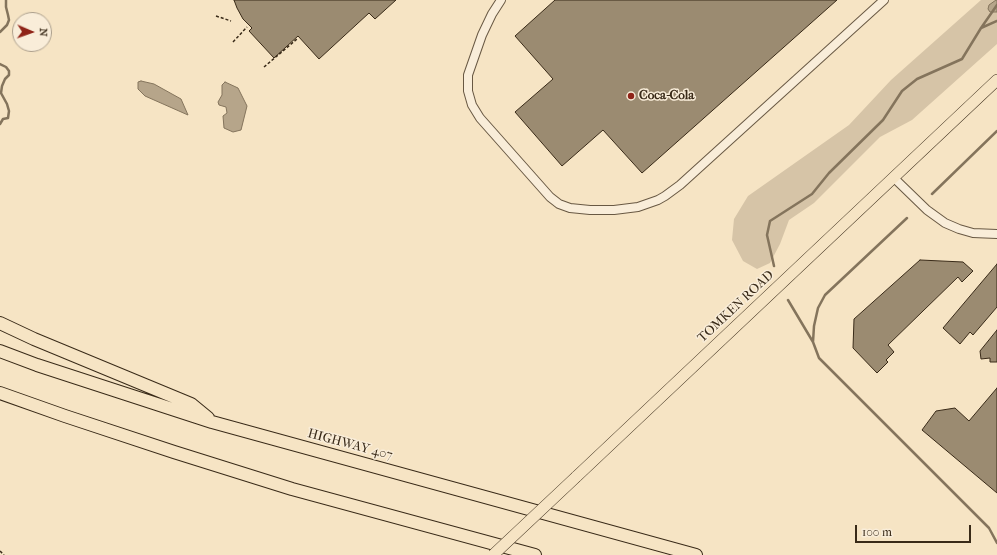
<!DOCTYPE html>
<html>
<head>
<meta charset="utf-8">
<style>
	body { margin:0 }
	#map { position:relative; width:997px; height:555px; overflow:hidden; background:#f6e4c4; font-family:"IM FELL French Canon",serif }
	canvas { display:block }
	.north { position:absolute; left:12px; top:12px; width:40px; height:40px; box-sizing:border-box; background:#f9edd9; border:1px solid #ac9f8c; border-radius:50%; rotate:92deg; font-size:11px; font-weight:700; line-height:16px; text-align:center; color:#392a18 }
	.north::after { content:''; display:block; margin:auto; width:14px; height:18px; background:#8f2418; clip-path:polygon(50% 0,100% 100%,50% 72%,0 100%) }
	.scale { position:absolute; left:855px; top:525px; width:116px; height:18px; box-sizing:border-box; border:2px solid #392a18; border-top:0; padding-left:5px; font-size:12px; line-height:14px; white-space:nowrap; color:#392a18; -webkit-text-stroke:3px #f9edd9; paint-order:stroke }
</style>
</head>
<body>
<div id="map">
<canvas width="997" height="555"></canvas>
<div class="north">N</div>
<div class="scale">100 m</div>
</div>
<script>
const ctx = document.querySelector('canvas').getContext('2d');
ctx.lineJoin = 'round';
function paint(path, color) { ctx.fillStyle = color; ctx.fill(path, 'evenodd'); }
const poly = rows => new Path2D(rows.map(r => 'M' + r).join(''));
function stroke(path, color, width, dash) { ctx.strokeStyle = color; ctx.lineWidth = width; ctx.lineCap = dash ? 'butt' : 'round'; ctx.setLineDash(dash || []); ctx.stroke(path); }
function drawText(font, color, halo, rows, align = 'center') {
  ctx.font = font + ' "IM FELL French Canon",serif'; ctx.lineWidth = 3; ctx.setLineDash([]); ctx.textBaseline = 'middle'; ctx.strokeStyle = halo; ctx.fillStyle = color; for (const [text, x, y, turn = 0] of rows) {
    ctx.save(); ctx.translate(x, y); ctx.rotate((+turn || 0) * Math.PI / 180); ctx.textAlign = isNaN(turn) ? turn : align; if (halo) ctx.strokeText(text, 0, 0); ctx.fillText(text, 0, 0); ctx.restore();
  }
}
paint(poly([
	[981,0,997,0,997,44,912,120,880,137,814,203,789,220,780,244,770,263,757,269,743,261,732,240,734,219,748,196,849,125,891,80]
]), '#d6c4a7');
const water = poly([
	[996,0,997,0,997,12,990,12,988,9,989,5,996,0],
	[141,81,154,84,181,99,188,115,145,96,138,89,138,82,141,81],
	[225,82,238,88,247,106,241,130,233,132,224,128,223,116,227,113,226,107,219,105,218,102,222,95,222,85,225,82]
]);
paint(water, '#b6a58a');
stroke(water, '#84745c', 1);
stroke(poly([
	[981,28,997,5],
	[0,32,7,25,9,20,8,15,6,7,6,0],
	[0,64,6,67,9,71,9,75,5,79,2,86,1,93,7,104,9,111,8,118,3,119,0,124],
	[932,194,997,131],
	[774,266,767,235,770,221,812,194,829,173,883,120,902,91,917,79,962,59,981,28,997,21],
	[788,300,813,342,819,358,989,528,997,543],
	[813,342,814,326,818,308,825,295,907,218]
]), '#84745c', 2.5);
const building = poly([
	[234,0,396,0,375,19,369,13,319,59,298,36,274,58,249,31,252,28,243,19,237,8,234,0],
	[555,0,837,0,642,173,603,130,562,166,515,112,553,79,515,36,555,0],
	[920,260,963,262,973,271,962,282,958,277,888,345,894,352,886,360,888,362,877,373,853,348,854,319,920,260],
	[997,264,997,307,973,335,970,332,960,344,943,328,997,264],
	[997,330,997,362,990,362,990,358,981,359,980,351,997,330],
	[997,388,997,493,922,430,936,411,955,408,969,421,997,388]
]);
paint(building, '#9b8b71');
stroke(building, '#392a18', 1);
const minor = poly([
	[501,0,492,14,482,35,468,75,468,91,472,105,480,118,550,197,559,204,570,208,590,210,614,210,638,207,658,200,665,196,680,185,884,0],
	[894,178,927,210,945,223,959,229,973,233,997,234]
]);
const major = poly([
	[576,477,997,80]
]);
const highway = poly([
	[0,323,34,339,191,404,208,418],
	[0,351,37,365,212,422,696,555],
	[0,393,65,416,174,452,292,489,535,555]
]);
stroke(minor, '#685843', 10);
stroke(major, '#392a18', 12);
stroke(highway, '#392a18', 14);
stroke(poly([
	[216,16,231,21],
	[233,42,247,27],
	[264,67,297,39],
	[0,551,4,555]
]), '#392a18', 1.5, [3, 2]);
stroke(minor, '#f9edd9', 8);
stroke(major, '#f6e4c4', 11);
stroke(highway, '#f6e4c4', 12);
const majorBridge = poly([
	[493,555,576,477]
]);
stroke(majorBridge, '#392a18', 12, []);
stroke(majorBridge, '#f6e4c4', 11);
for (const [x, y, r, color] of [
	[631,96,4,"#8f2418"]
]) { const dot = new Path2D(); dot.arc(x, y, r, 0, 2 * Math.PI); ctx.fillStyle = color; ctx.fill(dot); stroke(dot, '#f9edd9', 1.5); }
drawText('bold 13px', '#392a18', '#f9edd9', [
	["Coca-Cola",639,96]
], 'left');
drawText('13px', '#392a18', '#f9edd9', [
	["TOMKEN ROAD",736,307,-43],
	["HIGHWAY 407",350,445,15]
]);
</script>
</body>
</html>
